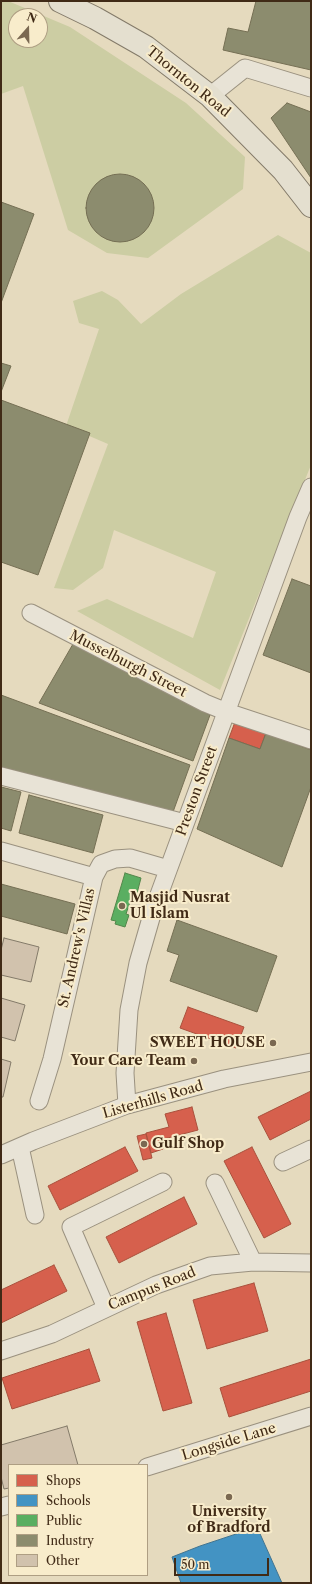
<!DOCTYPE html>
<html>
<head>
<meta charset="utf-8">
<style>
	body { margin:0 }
	#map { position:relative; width:312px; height:1584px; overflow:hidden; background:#e5dabe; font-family:"Libre Caslon Text",serif }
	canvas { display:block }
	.frame { position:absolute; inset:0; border:2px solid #402a16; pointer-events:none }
	.legend { position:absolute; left:8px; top:1464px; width:140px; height:112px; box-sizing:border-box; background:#f8eccb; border:1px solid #ae9e83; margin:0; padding:5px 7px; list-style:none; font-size:12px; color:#402a16 }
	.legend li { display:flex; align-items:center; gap:8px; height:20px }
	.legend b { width:20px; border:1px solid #ae9e83 }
	.north { position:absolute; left:8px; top:8px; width:40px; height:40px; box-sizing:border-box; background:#f8eccb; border:1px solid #ae9e83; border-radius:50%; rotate:20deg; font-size:11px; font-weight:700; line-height:16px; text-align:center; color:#402a16 }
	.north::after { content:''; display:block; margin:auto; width:14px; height:18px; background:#7a6851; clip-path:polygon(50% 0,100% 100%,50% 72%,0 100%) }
	.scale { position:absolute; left:174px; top:1558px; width:95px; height:18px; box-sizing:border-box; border:2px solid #402a16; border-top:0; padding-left:5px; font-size:12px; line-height:14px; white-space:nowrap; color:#402a16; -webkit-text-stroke:3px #f8eccb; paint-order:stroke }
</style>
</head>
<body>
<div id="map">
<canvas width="312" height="1584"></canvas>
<div class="frame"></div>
<ul class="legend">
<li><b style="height:11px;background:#d6604d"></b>Shops</li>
<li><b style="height:11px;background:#4393c3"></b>Schools</li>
<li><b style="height:11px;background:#5aae61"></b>Public</li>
<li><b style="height:11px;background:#8c8c6e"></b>Industry</li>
<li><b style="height:11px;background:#d1c2ad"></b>Other</li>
</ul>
<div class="north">N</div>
<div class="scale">50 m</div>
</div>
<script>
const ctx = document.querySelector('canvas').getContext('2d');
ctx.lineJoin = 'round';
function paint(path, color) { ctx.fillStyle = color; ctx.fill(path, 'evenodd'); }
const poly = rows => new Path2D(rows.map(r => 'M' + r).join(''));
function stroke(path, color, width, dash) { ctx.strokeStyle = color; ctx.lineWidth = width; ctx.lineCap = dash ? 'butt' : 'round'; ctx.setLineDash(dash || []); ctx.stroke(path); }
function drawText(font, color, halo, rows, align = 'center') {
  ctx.font = font + ' "Libre Caslon Text",serif'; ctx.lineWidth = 4; ctx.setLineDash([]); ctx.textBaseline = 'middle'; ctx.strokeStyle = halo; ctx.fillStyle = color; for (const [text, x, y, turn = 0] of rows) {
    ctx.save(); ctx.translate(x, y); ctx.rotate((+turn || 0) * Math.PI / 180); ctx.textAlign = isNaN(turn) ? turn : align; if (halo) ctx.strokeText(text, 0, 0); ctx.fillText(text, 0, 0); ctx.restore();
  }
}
paint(poly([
	[1,1,8,1,70,27,186,103,245,157,243,189,148,258,107,253,68,230,23,86,1,94],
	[16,16,40,16,40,40,16,40],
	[278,235,311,253,311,465,220,690,77,611,107,599,193,638,216,572,114,530,103,568,73,590,54,588,108,444,66,426,99,329,79,323,73,301,102,291,118,300,141,324,181,294]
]), '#cccda3');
const shops = poly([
	[235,722,266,733,260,749,229,738,235,722],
	[188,1007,244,1027,236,1048,180,1028,188,1007],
	[311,1091,311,1119,270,1140,258,1117,311,1091],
	[192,1107,198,1130,160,1140,163,1149,151,1153,146,1133,169,1127,165,1114,192,1107],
	[146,1134,152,1158,143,1160,137,1136,146,1134],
	[125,1147,138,1171,60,1210,48,1186,125,1147],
	[252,1147,291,1224,264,1238,224,1161,252,1147],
	[184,1197,197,1224,119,1263,106,1237,184,1197],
	[54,1265,67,1291,1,1323,1,1290,54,1265],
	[254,1283,268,1331,207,1349,193,1300,254,1283],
	[166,1313,192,1403,163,1411,137,1322,166,1313],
	[89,1349,100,1381,12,1409,2,1378,89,1349],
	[311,1359,311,1391,229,1417,220,1388,311,1359]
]);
paint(shops, '#d6604d');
stroke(shops, '#a9503c', 1);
const schools = poly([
	[257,1527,282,1583,181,1583,172,1557,200,1546,257,1527]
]);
paint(schools, '#4393c3');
stroke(schools, '#42748f', 1);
const public = poly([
	[125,873,141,878,136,897,132,896,126,914,129,915,125,927,115,924,116,921,111,920,125,873]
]);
paint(public, '#5aae61');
stroke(public, '#52864a', 1);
const industry = poly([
	[256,1,311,1,311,70,223,50,228,28,248,32,256,1],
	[287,103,311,112,311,178,271,118,287,103],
	'86 208a34 34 0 1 1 68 0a34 34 0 1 1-68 0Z',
	[1,202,34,214,1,303,1,202],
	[1,363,11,366,1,392,1,363],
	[1,400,90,433,38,575,1,562,1,400],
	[292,579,311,586,311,673,263,655,292,579],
	[73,644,210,715,193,761,39,703,73,644],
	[1,695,190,765,173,812,1,767,1,695],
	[266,733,311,750,311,787,282,867,197,829,229,738,260,749,266,733],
	[1,787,21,792,11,831,1,828,1,787],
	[29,795,103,815,93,853,19,833,29,795],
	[1,884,75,904,67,934,1,916,1,884],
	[177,920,277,956,257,1012,170,981,179,955,167,951,177,920]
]);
paint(industry, '#8c8c6e');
stroke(industry, '#756f54', 1);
const building = poly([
	[4,938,39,947,31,982,1,975,1,950,4,938],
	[1,998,25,1005,15,1041,1,1037,1,998],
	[1,1059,11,1062,3,1097,1,1097,1,1059],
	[67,1426,78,1465,9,1465,9,1488,4,1489,1,1477,1,1445,67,1426]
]);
paint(building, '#d1c2ad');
stroke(building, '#837a69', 1);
const minor = poly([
	[210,96,245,68,311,88],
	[31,613,205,703,227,712,311,740],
	[1,776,185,823],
	[1,851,94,877],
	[39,1101,52,1059,94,877,101,864,115,859,130,858,168,869],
	[127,1105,125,1073,129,1010,138,963,153,911,298,517,311,487],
	[20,1147,35,1215],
	[1,1155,33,1141,127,1105,224,1079,311,1062],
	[283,1162,311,1149],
	[215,1183,253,1262],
	[106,1308,71,1227,163,1182],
	[1,1351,52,1334,156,1285,210,1266,253,1262,311,1263],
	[147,1467,311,1416],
	[1,1507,9,1505]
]);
const major = poly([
	[60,1,95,18,146,47,210,96,283,170,311,206]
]);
stroke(minor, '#9a917f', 19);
stroke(major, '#837a69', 24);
stroke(minor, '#e8e3d6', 17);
stroke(major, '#e4dfcf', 22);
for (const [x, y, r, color] of [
	[122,906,4,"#7a6851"],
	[273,1043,4,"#7a6851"],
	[194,1061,4,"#7a6851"],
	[144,1144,4,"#7a6851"],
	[229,1497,4,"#7a6851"]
]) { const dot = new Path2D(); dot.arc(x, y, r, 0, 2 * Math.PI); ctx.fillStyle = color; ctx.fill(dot); stroke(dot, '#f8eccb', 1.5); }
drawText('14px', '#402a16', '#f8eccb', [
	["Thornton Road",188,82,39],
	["Musselburgh Street",128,664,27],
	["Preston Street",197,791,-70],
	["St. Andrew's Villas",77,948,-77],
	["Listerhills Road",153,1100,-16],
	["Campus Road",152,1289,-22],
	["Longside Lane",229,1442,-17]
]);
drawText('bold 14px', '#402a16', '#f8eccb', [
	["Masjid Nusrat",130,898],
	["Ul Islam",130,914],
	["SWEET HOUSE",265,1043,"right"],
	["Your Care Team",186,1061,"right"],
	["Gulf Shop",152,1144],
	["University",229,1512,"center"],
	["of Bradford",229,1528,"center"]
], 'left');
</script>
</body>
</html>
